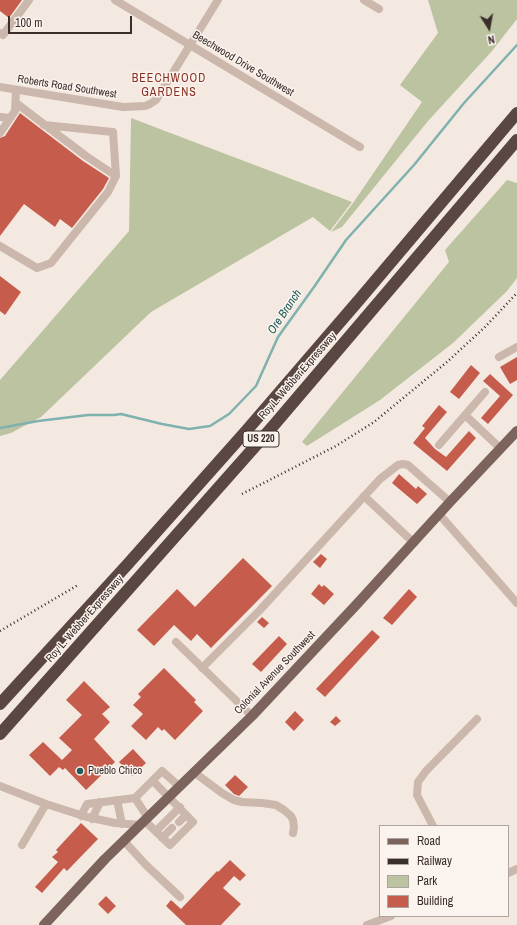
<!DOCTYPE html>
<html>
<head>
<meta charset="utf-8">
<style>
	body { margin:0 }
	#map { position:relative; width:517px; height:925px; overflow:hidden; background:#f3e9e0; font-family:"Archivo Narrow",sans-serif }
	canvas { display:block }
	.legend { position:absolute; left:379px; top:825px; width:130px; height:92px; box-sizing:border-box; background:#fbf3ed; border:1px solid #aea49f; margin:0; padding:5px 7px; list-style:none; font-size:12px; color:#3a2e2b }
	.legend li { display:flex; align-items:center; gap:8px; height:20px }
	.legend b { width:20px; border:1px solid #aea49f }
	.north { position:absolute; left:469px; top:8px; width:40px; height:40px; -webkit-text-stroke:3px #fbf3ed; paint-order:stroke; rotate:169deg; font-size:11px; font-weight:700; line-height:16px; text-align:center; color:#3a2e2b }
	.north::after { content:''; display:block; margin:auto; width:14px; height:18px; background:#3a2e2b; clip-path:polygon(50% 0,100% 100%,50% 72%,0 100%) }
	.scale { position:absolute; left:8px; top:16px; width:124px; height:18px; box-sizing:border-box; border:2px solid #3a2e2b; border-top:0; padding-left:5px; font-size:12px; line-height:14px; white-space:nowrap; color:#3a2e2b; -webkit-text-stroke:3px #fbf3ed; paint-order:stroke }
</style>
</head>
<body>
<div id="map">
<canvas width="517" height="925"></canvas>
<ul class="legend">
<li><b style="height:5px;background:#7c635c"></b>Road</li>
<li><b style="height:5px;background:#3a2e2b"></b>Railway</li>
<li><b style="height:11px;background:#bbc3a0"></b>Park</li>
<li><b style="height:11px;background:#c65d4c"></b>Building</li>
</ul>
<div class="north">N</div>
<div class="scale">100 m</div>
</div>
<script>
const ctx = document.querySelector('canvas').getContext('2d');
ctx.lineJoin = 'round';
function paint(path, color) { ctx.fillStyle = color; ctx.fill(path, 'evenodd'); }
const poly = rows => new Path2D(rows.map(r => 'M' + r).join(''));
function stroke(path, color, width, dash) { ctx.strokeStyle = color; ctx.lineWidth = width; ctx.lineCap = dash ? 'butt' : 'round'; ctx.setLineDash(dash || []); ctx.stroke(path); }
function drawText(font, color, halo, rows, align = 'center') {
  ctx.font = font + ' "Archivo Narrow",sans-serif'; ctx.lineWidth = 3; ctx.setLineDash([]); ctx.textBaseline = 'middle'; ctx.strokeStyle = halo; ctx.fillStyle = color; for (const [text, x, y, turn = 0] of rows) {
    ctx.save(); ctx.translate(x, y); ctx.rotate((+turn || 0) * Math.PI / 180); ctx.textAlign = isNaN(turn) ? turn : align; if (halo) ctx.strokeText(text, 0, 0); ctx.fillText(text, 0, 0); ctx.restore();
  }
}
paint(poly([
	[428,0,517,0,517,19,492,51,428,121,342,227,331,232,353,203,422,102,400,85,438,33],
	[131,118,352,202,330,231,313,217,151,312,41,417,11,433,0,436,0,380,129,231],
	[507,180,517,183,517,278,507,291,453,343,380,400,307,446,302,442,449,262,445,250]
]), '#bbc3a0');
stroke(poly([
	[0,428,38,421,88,415,114,415,121,414,162,424,189,429,210,426,229,414,256,386,278,337,314,287,346,240,414,165,464,103,517,45]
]), '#7fb1ae', 2.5);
paint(poly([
	[0,0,22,0,9,18,0,11],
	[20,113,83,161,109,178,103,189,72,228,60,219,55,227,24,204,0,236,0,138,5,136],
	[0,276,21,292,5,315,0,311],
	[517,357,517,380,510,384,500,367],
	[471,365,480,373,459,399,450,392],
	[490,374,513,395,488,424,481,418,500,396,483,381],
	[439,405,447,412,425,438,435,449,446,457,469,431,476,438,447,471,413,443,425,428,422,426],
	[399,474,416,489,418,486,427,494,417,504,392,483],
	[321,554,327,559,320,568,313,562],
	[243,558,272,586,211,648,197,634,191,641,174,625,154,646,137,630,177,589,195,607],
	[319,584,322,587,324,585,334,594,324,605,311,594],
	[409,589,417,597,392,625,383,618],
	[262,617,269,623,264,628,257,622],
	[372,630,380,637,325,697,316,689],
	[279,636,287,644,261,672,252,664],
	[164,668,196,700,194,702,203,711,175,740,164,729,162,731,158,727,146,740,131,726,143,714,133,705,141,697,138,694],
	[84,681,110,707,102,714,110,722,94,739,115,762,86,790,65,768,63,770,59,767,50,776,29,755,43,742,62,760,72,750,59,738,82,715,66,700],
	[295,711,304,720,294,731,285,722],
	[336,716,341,721,335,726,330,722],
	[133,749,146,763,132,776,119,762],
	[235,775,248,787,239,796,234,794,225,785],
	[81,823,98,839,67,871,64,868,42,893,35,887,58,862,52,857,58,852,56,850],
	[230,860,246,875,240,881,234,876,223,888,241,904,221,925,186,925,166,906,171,900,181,909,217,871,218,872],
	[106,896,116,906,108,914,98,904]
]), '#c65d4c');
stroke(poly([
	[115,0,360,147],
	[364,0,379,9],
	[0,33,3,35,29,0],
	[0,87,123,107,145,106,150,104,156,100,218,0],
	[16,103,86,156,116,176],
	[0,117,10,118],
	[0,133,15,111,16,90],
	[0,246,37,268,51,263,108,192,116,176,113,132,44,125],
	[499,357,517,347],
	[465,415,500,448],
	[439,445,485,392],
	[364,496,414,543],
	[439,514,517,603],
	[176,642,252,716],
	[202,668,260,610,380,479,398,465,403,464,408,465,450,502],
	[195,773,222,793,234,800,242,802,262,803,276,805,284,810,291,816,293,820,294,827,293,833],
	[0,786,46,804,87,817,115,823,141,825],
	[135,798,148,818],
	[117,800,122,824],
	[81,816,87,804,135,798,162,771,180,787],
	[92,819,100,802],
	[145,821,170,845,193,822,153,781],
	[179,822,186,815],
	[433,826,417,795,418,782,426,771,477,719],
	[156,831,180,807],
	[162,838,172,828],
	[124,841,146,865,180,897],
	[22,845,46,804],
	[508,873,517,869],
	[367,925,391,916]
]), '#ccb7ac', 8);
stroke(poly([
	[44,925,105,859,252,716,357,604,450,502,517,431]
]), '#7c635c', 10);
stroke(poly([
	[0,704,127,565,247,430,359,300,517,113],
	[0,734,274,425,517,140]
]), '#5b4742', 12);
stroke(poly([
	[242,494,336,446,374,422,447,362,485,327,517,293],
	[0,631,78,585]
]), '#3a2e2b', 2.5, [1, 3]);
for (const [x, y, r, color] of [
	[80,771,4,"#205c5a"]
]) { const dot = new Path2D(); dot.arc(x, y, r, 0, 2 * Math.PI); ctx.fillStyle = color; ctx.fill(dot); stroke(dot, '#fbf3ed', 1.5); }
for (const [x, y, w] of [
	[261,439,36]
]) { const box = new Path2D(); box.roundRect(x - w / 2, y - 8, w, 16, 3); ctx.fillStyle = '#fbf3ed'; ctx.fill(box); stroke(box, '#3a2e2b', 1); }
drawText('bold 10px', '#3a2e2b', null, [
	["US 220",261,439]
]);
drawText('11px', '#3a2e2b', '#fbf3ed', [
	["Beechwood Drive Southwest",243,64,31],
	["Roberts Road Southwest",67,87,9],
	["Roy L. Webber Expressway",298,376,-49],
	["Roy L. Webber Expressway",85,619,-49],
	["Colonial Avenue Southwest",275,673,-46]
]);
drawText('11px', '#3a2e2b', '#fbf3ed', [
	["Pueblo Chico",88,771]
], 'left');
ctx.letterSpacing = '1px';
drawText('12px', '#8a3123', '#fbf3ed', [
	["BEECHWOOD",169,79],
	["GARDENS",169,93]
]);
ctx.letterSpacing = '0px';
drawText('italic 12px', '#205c5a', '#fbf3ed', [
	["Ore Branch",285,312,-56]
]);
</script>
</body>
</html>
